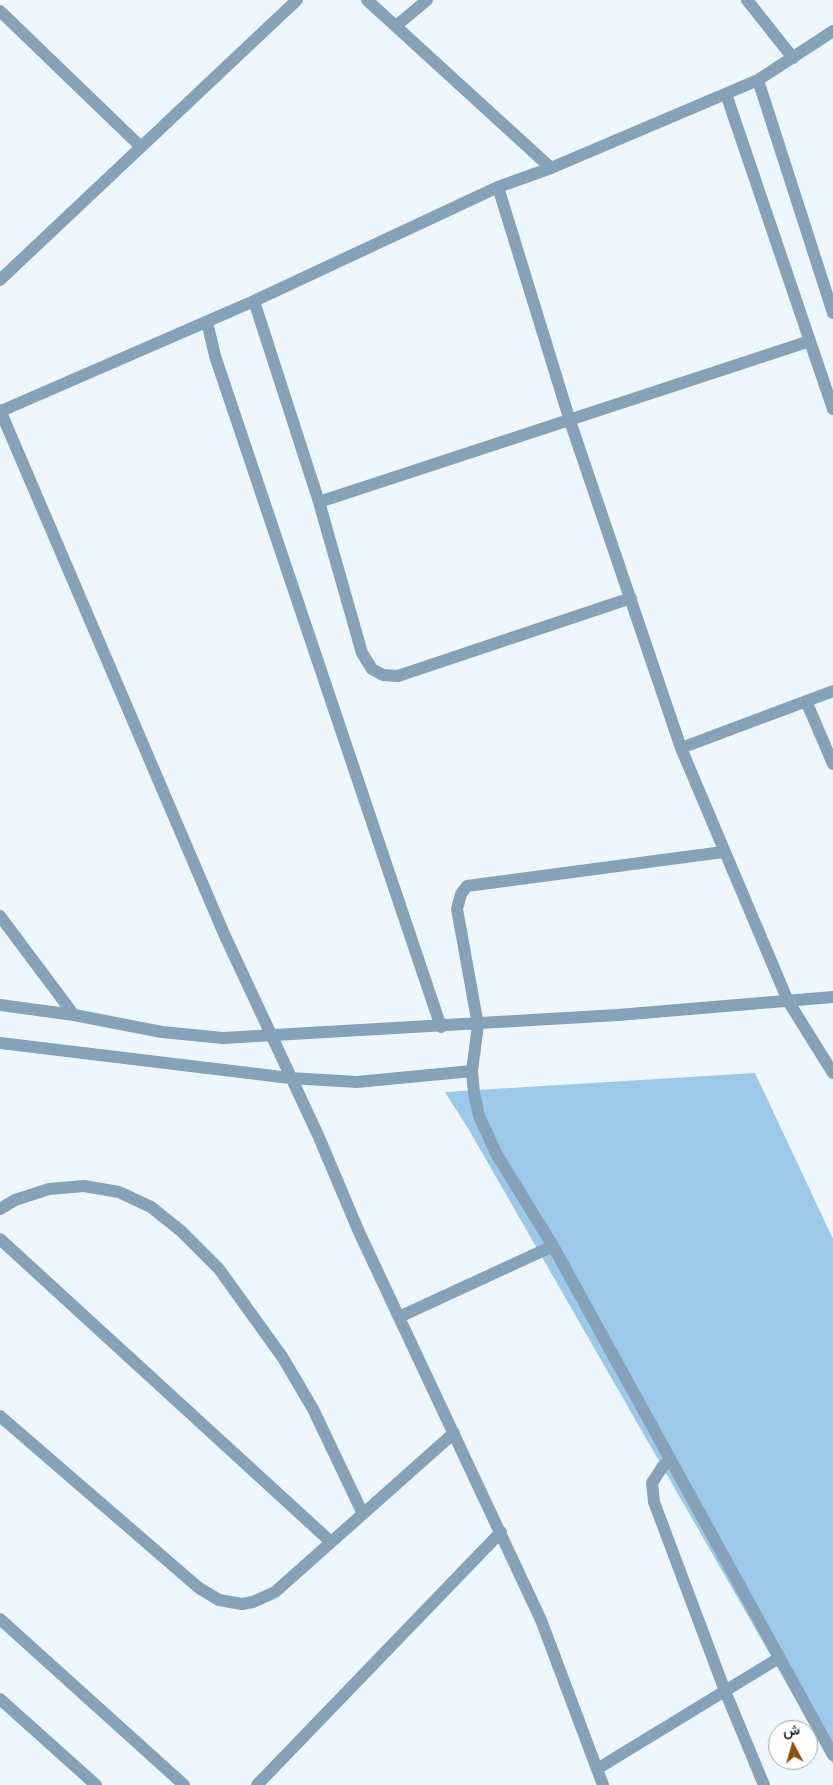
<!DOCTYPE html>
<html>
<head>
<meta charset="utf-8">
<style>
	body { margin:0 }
	#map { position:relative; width:833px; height:1785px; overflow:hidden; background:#eef7fd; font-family:Figtree,Vazirmatn,sans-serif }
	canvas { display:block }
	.north { position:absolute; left:768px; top:1720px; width:50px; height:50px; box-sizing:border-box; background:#fff; border:1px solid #a4a7a9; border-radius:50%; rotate:354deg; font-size:14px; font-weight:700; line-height:20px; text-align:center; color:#1c2429 }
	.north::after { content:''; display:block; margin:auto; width:18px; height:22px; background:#8c500e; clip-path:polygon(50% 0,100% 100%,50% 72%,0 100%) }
</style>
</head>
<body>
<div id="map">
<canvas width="833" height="1785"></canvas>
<div class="north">ش</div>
</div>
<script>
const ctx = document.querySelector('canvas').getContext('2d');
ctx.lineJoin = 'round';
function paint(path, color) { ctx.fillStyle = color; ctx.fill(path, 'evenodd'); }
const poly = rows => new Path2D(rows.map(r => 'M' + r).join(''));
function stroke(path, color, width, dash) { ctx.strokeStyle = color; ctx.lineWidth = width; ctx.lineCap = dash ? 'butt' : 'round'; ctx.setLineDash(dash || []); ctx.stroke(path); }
paint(poly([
	[755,1073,833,1239,833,1764,469,1130,445,1092]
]), '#9cc8e9');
stroke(poly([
	[367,0,551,168],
	[747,0,793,58],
	[0,11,140,146],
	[396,26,427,0],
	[758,80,833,313],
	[726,94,833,409],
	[498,187,570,421,681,748,788,1001,833,1073],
	[0,280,297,0],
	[254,301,319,502,362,653,372,669,383,675,398,676,631,598],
	[207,322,215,356,441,1027],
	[0,410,225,936,318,1135,359,1232,541,1620,603,1785],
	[1,411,254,301,498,187,551,168,758,80,833,31],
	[319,502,810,341],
	[806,701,833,764],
	[681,748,833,691],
	[723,852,467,886,461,894,457,909,478,1025,472,1071,474,1093,479,1116,497,1155,553,1246,833,1755],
	[0,916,74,1015],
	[0,1005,74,1015,162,1032,223,1038,618,1015,833,997],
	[0,1043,290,1078,357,1082,472,1071],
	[0,1209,15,1200,49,1189,84,1186,119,1192,151,1207,181,1231,219,1269,283,1358,313,1409,363,1514],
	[0,1239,331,1542],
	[399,1317,553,1246],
	[0,1416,199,1588,219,1600,242,1604,253,1602,275,1592,454,1433],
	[671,1460,663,1466,652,1483,654,1502,725,1691,764,1785],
	[0,1619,184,1785],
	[0,1699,96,1785],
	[597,1769,779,1658],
	[257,1785,501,1532]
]), '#85a2b8', 12);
</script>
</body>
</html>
